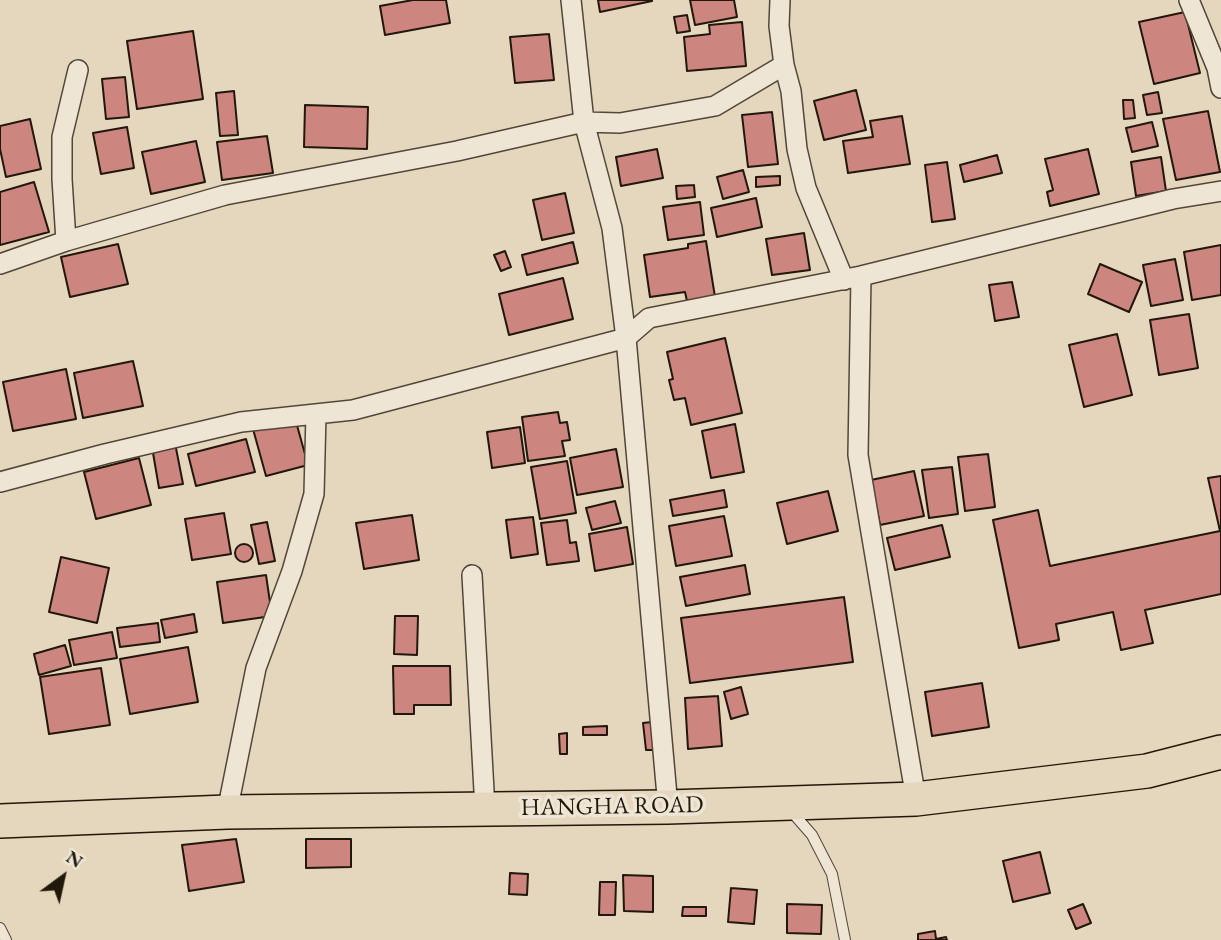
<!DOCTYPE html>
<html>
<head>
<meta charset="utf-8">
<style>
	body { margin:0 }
	#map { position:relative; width:1221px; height:940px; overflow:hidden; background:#e5d7be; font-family:"EB Garamond",serif }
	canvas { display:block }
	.north { position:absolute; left:28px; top:842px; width:70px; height:70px; -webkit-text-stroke:5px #eee5d5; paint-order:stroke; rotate:33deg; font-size:19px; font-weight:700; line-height:28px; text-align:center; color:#21170a }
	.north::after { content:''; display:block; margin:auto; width:24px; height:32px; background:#21170a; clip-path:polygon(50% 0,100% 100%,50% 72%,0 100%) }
</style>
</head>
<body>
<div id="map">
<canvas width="1221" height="940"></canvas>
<div class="north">N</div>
</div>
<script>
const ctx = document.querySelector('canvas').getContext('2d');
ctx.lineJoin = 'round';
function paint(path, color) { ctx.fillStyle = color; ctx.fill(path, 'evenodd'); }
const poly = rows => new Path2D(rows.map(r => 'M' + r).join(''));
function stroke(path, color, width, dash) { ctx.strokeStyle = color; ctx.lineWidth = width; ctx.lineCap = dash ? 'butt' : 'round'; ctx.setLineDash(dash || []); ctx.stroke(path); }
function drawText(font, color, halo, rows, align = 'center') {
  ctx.font = font + ' "EB Garamond",serif'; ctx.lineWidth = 7; ctx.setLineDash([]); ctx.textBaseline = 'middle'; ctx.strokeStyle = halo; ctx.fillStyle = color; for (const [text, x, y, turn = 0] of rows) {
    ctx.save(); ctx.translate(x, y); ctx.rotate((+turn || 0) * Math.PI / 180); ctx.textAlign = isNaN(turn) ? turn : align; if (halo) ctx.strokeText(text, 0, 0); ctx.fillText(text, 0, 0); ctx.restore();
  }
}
const building = poly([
	[413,0,446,0,450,23,385,35,380,6,413,0],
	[598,0,652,0,652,1,600,12,598,0],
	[690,0,734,0,737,17,695,25,690,0],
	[1185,12,1200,73,1154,84,1139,22,1185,12],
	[687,15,690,31,677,33,674,17,687,15],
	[742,22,746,66,687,71,684,37,710,34,709,25,742,22],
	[193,31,203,99,137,109,127,41,193,31],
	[549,34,554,80,515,83,510,37,549,34],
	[125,77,129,117,106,119,102,79,125,77],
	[856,90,866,130,824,140,814,101,856,90],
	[234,91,238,135,220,136,216,93,234,91],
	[1158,92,1162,113,1147,115,1143,95,1158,92],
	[1123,100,1133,100,1135,118,1124,119,1123,100],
	[305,105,368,107,367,149,304,147,305,105],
	[1208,111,1220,172,1176,180,1163,119,1208,111],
	[772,112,778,164,748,167,742,115,772,112],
	[902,116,910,164,848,173,843,141,873,137,870,121,902,116],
	[30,119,41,169,6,177,0,149,0,126,30,119],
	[1152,122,1158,146,1132,152,1126,128,1152,122],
	[127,127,134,168,101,174,93,133,127,127],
	[267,136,273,173,222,180,217,142,267,136],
	[196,141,205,182,151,194,142,152,196,141],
	[657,149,663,178,621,186,616,157,657,149],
	[1088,149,1099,194,1050,206,1047,192,1053,190,1045,159,1088,149],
	[997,155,1002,173,964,182,960,165,997,155],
	[1161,157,1166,191,1136,196,1131,162,1161,157],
	[947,162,955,219,932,222,925,165,947,162],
	[743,170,749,192,723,199,717,177,743,170],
	[780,176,780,185,756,187,756,177,780,176],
	[34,182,49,232,0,245,0,192,34,182],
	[694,185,695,197,677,199,676,186,694,185],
	[565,193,574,233,542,240,533,200,565,193],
	[756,198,762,227,717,237,711,208,756,198],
	[700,202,704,235,668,240,663,207,700,202],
	[804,233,810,270,772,275,766,239,804,233],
	[706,241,715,297,687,301,685,292,650,297,644,255,688,248,688,244,706,241],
	[573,242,578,263,527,275,522,255,573,242],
	[118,244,128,284,70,297,61,257,118,244],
	[1221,245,1221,295,1192,300,1184,252,1221,245],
	[505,251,511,267,501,271,494,255,505,251],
	[1175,259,1183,300,1151,306,1143,265,1175,259],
	[1100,264,1142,282,1129,312,1088,294,1100,264],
	[563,278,573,319,509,335,499,294,563,278],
	[1012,282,1019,317,995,321,989,285,1012,282],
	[1189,314,1198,368,1159,375,1150,320,1189,314],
	[1117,334,1132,395,1084,407,1069,345,1117,334],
	[725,338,742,413,691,425,685,398,674,400,669,380,673,379,667,352,725,338],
	[133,361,143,406,83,418,74,373,133,361],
	[66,369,76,419,13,431,3,382,66,369],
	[558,412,560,423,567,422,570,440,562,441,565,456,528,461,522,417,558,412],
	[295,418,308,465,266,476,253,429,295,418],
	[735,424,744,472,711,478,702,431,735,424],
	[520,427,525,463,492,468,487,432,520,427],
	[246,439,255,472,196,486,188,454,246,439],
	[175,443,183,484,159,488,152,447,175,443],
	[616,449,623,487,577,495,570,458,616,449],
	[988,454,995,507,965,511,958,457,988,454],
	[139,458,151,505,96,519,84,472,139,458],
	[567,461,576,513,540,519,531,467,567,461],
	[952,467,958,514,929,518,922,470,952,467],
	[914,471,924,516,880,525,871,480,914,471],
	[1221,476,1221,594,1145,610,1153,643,1121,650,1113,612,1056,624,1059,640,1019,648,993,520,1038,510,1050,566,1220,531,1208,478,1221,476],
	[724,490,727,507,673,516,670,500,724,490],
	[828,491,838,531,787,544,777,503,828,491],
	[615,501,621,523,592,530,586,508,615,501],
	[224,513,231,554,192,560,185,519,224,513],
	[412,515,419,560,364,569,356,523,412,515],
	[724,516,732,556,676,566,669,526,724,516],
	[533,517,538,554,511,558,506,520,533,517],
	[567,520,570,543,576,542,579,561,547,565,541,523,567,520],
	[267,522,275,561,259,564,251,525,267,522],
	[942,525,950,557,895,570,887,538,942,525],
	[627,527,633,564,595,571,589,534,627,527],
	'235 553a9 9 0 1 1 18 0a9 9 0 1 1-18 0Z',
	[61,557,109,568,97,623,49,612,61,557],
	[745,565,750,594,686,606,680,577,745,565],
	[266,575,272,616,223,623,217,582,266,575],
	[844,597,853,662,690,683,681,618,844,597],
	[194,614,197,632,165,638,161,620,194,614],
	[395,616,418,616,417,655,394,654,395,616],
	[158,623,160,642,120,647,117,628,158,623],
	[112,632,117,658,74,665,69,640,112,632],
	[65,645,71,666,39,675,34,654,65,645],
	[188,647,198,702,130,714,120,659,188,647],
	[393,666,450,666,451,705,414,705,414,714,394,714,393,666],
	[101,668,110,725,49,734,40,677,101,668],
	[982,683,989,727,932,736,925,692,982,683],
	[741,687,748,714,731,719,724,692,741,687],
	[718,696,722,746,688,749,685,698,718,696],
	[652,722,655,750,646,750,643,723,652,722],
	[607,726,607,735,583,735,583,727,607,726],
	[567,733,567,754,560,754,559,734,567,733],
	[236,839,244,882,189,891,182,845,236,839],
	[306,839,351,839,351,867,306,868,306,839],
	[1040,852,1050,893,1013,902,1003,861,1040,852],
	[510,873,528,874,527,895,509,894,510,873],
	[623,875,653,876,653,912,624,911,623,875],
	[600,882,616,882,615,915,599,915,600,882],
	[731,888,757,890,754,924,728,922,731,888],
	[787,904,822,905,821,934,787,933,787,904],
	[1083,904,1091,923,1076,929,1068,910,1083,904],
	[683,907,706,907,706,916,682,916,683,907],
	[935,931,936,939,946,937,947,940,918,940,918,934,935,931]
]);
paint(building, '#cd867f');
stroke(building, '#21170a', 2);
const service = poly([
	[791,811,812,835,832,874,845,940],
	[0,928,6,940]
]);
const minor = poly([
	[571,0,584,122,612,228,626,338,668,807],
	[1189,0,1217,68,1221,88],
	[784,65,791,91,797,149,806,188,844,280],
	[66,241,62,179,62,137,78,70],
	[0,264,66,241,225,195,457,151,584,122,620,123,715,106,784,65,779,26,780,0],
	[861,276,858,455,916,799],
	[0,482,105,454,241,422,353,410,626,338,649,318,861,276,1173,199,1221,191],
	[472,575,485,809],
	[227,812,256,668,292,571,314,494,316,414]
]);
const trunk = poly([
	[0,821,227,812,668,807,916,799,1147,771,1221,752]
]);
stroke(service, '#524737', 12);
stroke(minor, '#524737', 22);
stroke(trunk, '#21170a', 36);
stroke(service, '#eee5d5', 10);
stroke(minor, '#eee5d5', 19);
stroke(trunk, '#e5d7be', 33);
drawText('24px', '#21170a', '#eee5d5', [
	["HANGHA ROAD",612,807,-1]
]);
</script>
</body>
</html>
